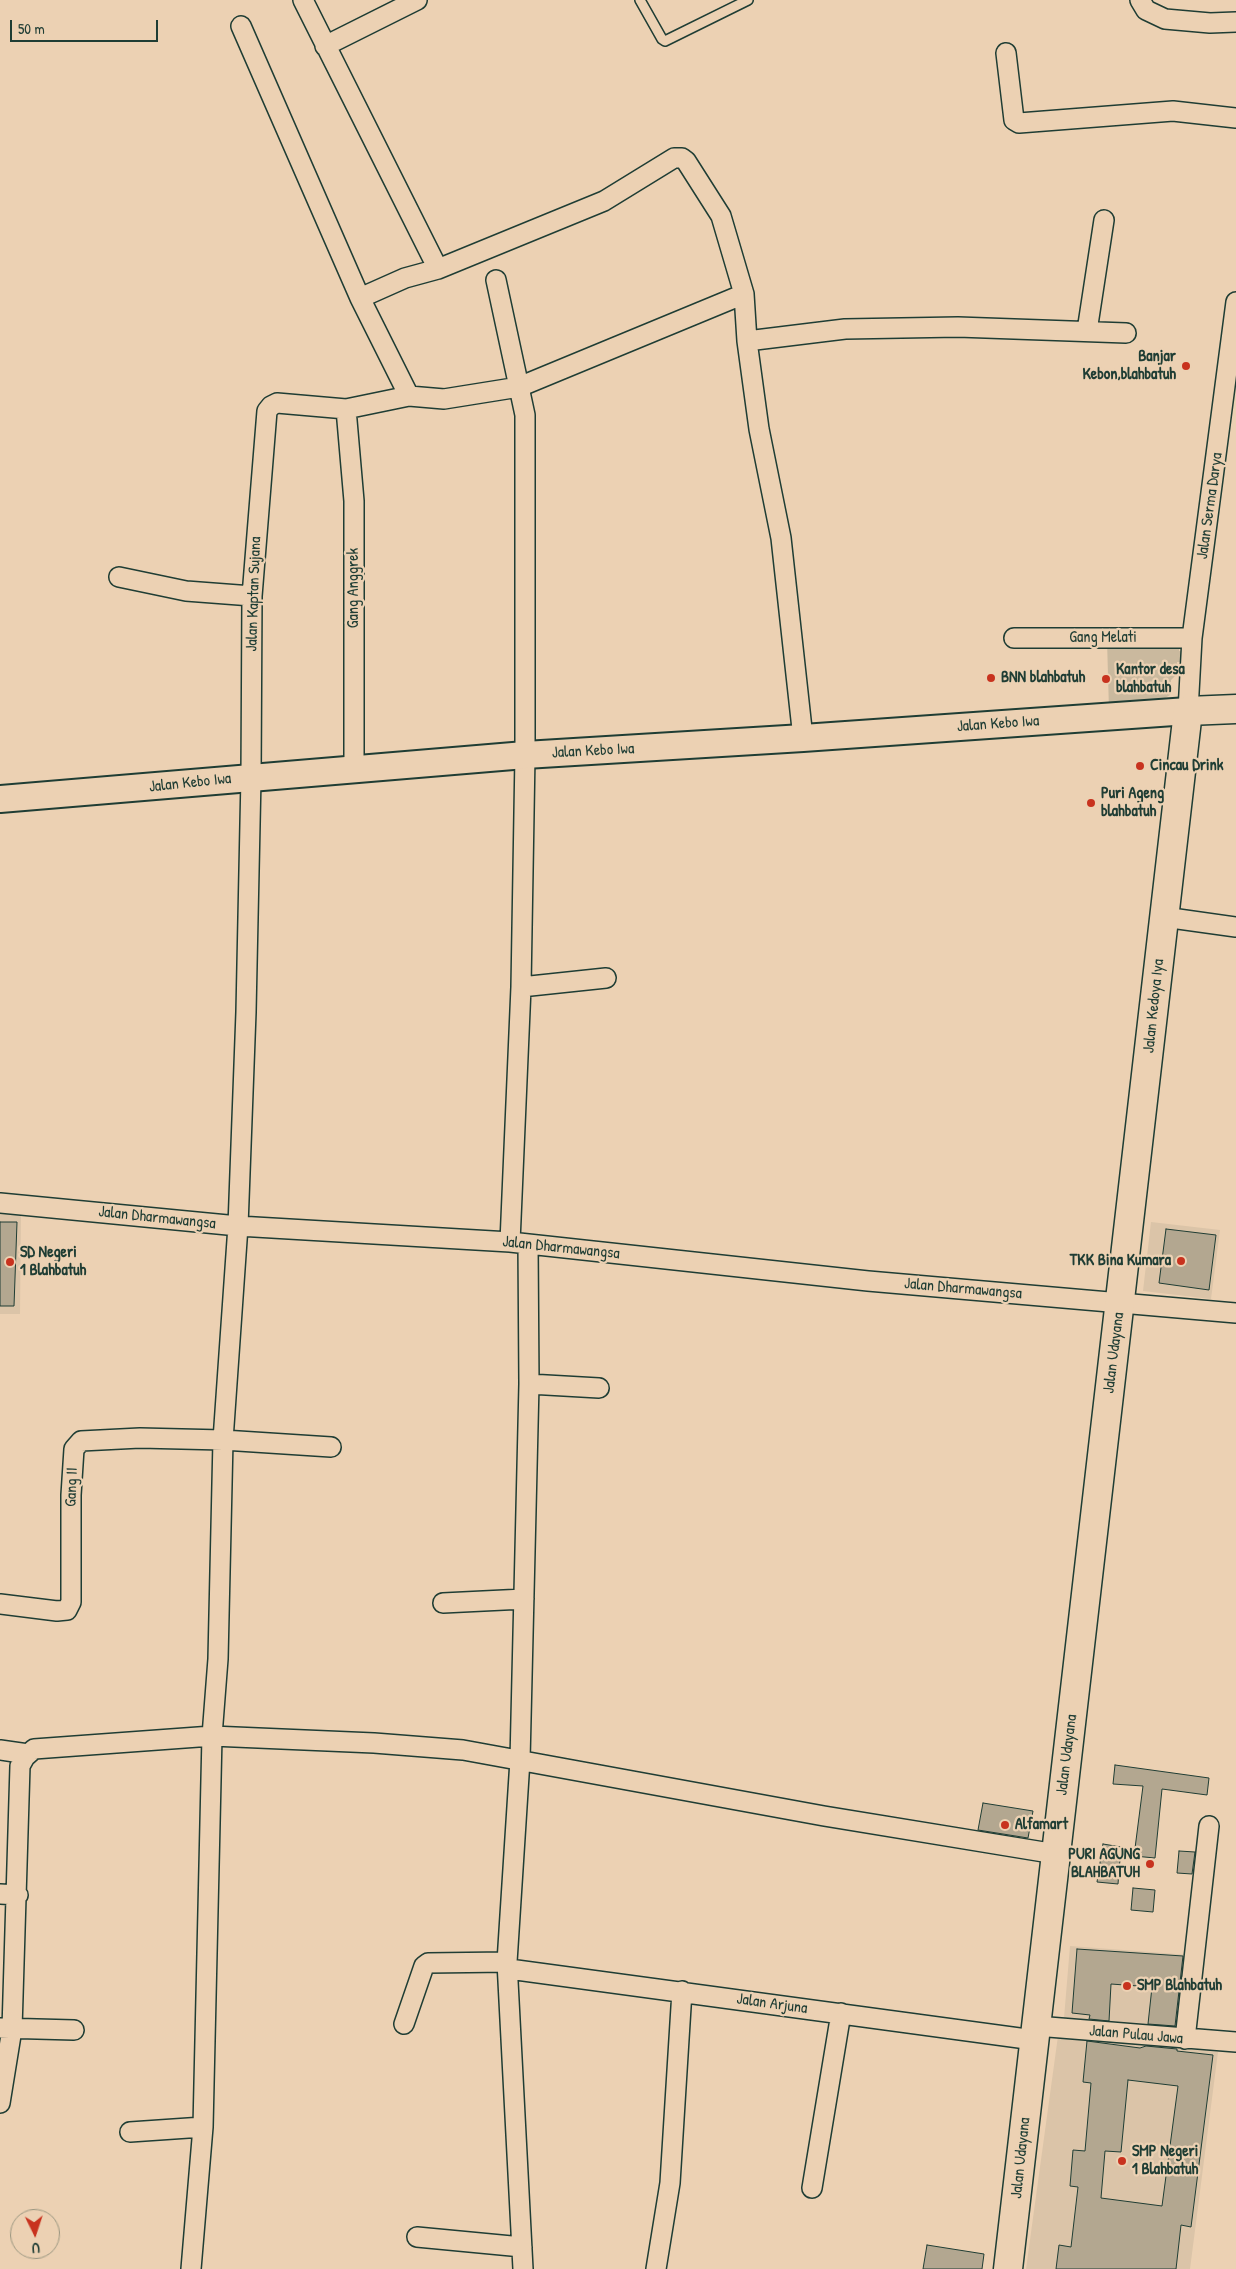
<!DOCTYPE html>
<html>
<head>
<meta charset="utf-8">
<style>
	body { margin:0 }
	#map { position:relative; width:1236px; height:2269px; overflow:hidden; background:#ecd1b3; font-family:"Patrick Hand",sans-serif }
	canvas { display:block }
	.north { position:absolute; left:10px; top:2209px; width:50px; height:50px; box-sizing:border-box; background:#ecd1b3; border:1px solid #9a9680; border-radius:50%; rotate:176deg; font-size:14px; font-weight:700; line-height:20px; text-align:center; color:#1f3d34 }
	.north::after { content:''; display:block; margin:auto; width:18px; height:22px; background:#c8321e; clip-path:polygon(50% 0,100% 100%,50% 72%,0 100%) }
	.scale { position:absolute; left:10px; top:20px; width:148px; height:22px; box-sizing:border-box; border:2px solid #1f3d34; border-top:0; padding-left:6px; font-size:15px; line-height:18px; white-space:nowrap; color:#1f3d34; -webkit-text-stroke:4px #ecd1b3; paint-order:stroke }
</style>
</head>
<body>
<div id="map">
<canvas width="1236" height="2269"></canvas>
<div class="north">U</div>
<div class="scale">50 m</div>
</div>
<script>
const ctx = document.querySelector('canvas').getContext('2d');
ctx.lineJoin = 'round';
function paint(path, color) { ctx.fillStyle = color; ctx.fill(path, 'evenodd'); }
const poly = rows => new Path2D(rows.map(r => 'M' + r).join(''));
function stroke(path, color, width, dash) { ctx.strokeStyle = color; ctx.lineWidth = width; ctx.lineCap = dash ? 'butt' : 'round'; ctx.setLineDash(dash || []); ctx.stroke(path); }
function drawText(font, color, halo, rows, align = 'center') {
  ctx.font = font + ' "Patrick Hand",sans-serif'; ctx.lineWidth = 4.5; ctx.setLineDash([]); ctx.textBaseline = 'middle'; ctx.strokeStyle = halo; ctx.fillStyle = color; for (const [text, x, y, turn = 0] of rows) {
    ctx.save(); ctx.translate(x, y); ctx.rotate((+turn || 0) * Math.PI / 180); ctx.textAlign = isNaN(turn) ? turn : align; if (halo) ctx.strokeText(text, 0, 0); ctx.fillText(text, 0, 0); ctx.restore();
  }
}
paint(poly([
	[0,1209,21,1211,20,1314,0,1314],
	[1151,1222,1220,1230,1211,1299,1143,1291],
	[1070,1946,1190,1955,1184,2026,1064,2018],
	[1058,2036,1218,2052,1190,2269,1026,2269]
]), '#dbc4a8');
paint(poly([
	[1107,640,1180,640,1179,651,1185,652,1185,662,1177,662,1178,673,1171,680,1170,695,1152,706,1109,710]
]), '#cab99e');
const building = poly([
	[0,1222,17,1222,14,1306,0,1306,0,1222],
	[1166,1229,1216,1235,1209,1290,1159,1283,1166,1229],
	[1115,1765,1209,1778,1207,1795,1162,1789,1155,1858,1134,1856,1143,1786,1113,1784,1115,1765],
	[983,1803,1033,1811,1028,1838,978,1830,983,1803],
	[1103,1844,1121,1847,1118,1884,1097,1882,1103,1844],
	[1179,1851,1195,1852,1192,1874,1177,1873,1179,1851],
	[1133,1888,1155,1890,1153,1912,1131,1910,1133,1888],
	[1077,1949,1183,1956,1175,2026,1148,2024,1152,1987,1111,1984,1109,2021,1089,2019,1090,2015,1072,2013,1077,1949],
	[1087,2041,1140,2048,1146,2046,1177,2049,1177,2051,1213,2055,1191,2227,1181,2225,1176,2269,1056,2269,1059,2245,1071,2247,1078,2187,1070,2186,1073,2150,1085,2151,1091,2083,1083,2082,1087,2041],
	[1128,2080,1178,2086,1162,2206,1101,2198,1105,2151,1121,2152,1128,2080],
	[927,2245,984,2254,982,2269,923,2269,927,2245]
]);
paint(building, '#b3a790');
stroke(building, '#1f3d34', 1);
const service = poly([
	[640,0,662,39,665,41,748,0]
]);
const minor = poly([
	[303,0,438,269],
	[1140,0,1146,10,1165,19,1210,23,1236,22],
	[241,26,360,298,409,396],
	[325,46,417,0],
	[1006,53,1014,120,1019,123,1173,111,1236,118],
	[496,280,525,415,525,755,521,987,510,1242],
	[360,298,405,278,438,269,604,201,674,158,682,158,686,161,721,216,744,294,747,341,759,429,781,538,803,738],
	[1087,331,1104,220],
	[747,341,845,329,958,327,1126,333],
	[346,409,354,501,354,768],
	[119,577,186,591,252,596],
	[1014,638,1192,638],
	[1188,711,1192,638,1236,302],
	[1164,917,1236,927],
	[521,987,606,978],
	[0,1203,238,1226,510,1242,868,1281,1236,1313],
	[529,1384,599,1388],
	[443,1603,524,1599],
	[0,1604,57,1611,67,1610,71,1602,71,1495,74,1449,81,1441,140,1438,223,1440,331,1447],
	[0,1750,28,1754],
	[0,1894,18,1895],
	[509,1969,1034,2040],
	[404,2024,424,1966,428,1963,507,1962],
	[1036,2026,1236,2042],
	[0,2028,74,2030],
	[1185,2039,1209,1826],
	[0,2103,12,2029,20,1766,25,1757,34,1749,212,1736,374,1743,463,1750,824,1816,1056,1854],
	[130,2132,203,2127],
	[812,2188,841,2013],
	[417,2237,522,2247],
	[191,2269,203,2127,212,1736,218,1659,223,1440,238,1226,246,1012,251,777,252,596,267,411,271,406,277,403,346,409,409,396,444,399,519,387,744,294],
	[523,2269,507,1962,520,1760,529,1384,528,1244],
	[656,2269,670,2183,682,1991]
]);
const secondary = poly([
	[0,799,525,755,803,738,1188,711]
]);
const trunk = poly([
	[1008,2269,1188,711,1236,709]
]);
stroke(service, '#1f3d34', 12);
stroke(minor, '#1f3d34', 22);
stroke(secondary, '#1f3d34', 30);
stroke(trunk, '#1f3d34', 31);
stroke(service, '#ecd1b3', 9);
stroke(minor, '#ecd1b3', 19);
stroke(secondary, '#ecd1b3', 26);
stroke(trunk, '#ecd1b3', 28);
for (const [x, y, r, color] of [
	[1186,366,5,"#c8321e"],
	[991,678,5,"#c8321e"],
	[1106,679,5,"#c8321e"],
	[1140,766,5,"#c8321e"],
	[1091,803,5,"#c8321e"],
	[1181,1261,5,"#c8321e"],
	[10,1262,5,"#c8321e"],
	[1005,1825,5,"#c8321e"],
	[1150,1864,5,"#c8321e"],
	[1127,1986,5,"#c8321e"],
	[1122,2161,5,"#c8321e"]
]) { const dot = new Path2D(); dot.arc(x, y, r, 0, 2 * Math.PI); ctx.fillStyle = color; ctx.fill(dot); stroke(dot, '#ecd1b3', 2); }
drawText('bold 16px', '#1f3d34', '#ecd1b3', [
	["Banjar",1176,357,"right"],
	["Kebon,blahbatuh",1176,375,"right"],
	["Kantor desa",1116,670],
	["blahbatuh",1116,688],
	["BNN blahbatuh",1001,678],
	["Cincau Drink",1150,766],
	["Puri Ageng",1101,794],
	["blahbatuh",1101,812],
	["SD Negeri",20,1253],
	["1 Blahbatuh",20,1271],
	["TKK Bina Kumara",1171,1261,"right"],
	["Alfamart",1015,1825],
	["PURI AGUNG",1140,1855,"right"],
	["BLAHBATUH",1140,1873,"right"],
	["SMP Blahbatuh",1137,1986],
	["SMP Negeri",1132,2152],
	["1 Blahbatuh",1132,2170]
], 'left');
drawText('16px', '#1f3d34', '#ecd1b3', [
	["Jalan Serma Darya",1210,506,-82],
	["Gang Anggrek",354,588,-90],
	["Jalan Kaptan Sujana",254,594,-88],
	["Gang Melati",1103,638],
	["Jalan Kebo Iwa",998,724,-4],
	["Jalan Kebo Iwa",593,751,-3],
	["Jalan Kebo Iwa",190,783,-6],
	["Jalan Kedoya Iya",1154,1006,-84],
	["Jalan Dharmawangsa",157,1218,6],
	["Jalan Dharmawangsa",561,1248,6],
	["Jalan Dharmawangsa",963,1289,5],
	["Jalan Udayana",1114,1353,-83],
	["Gang II",72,1487,-88],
	["Jalan Udayana",1067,1755,-83],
	["Jalan Arjuna",772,2004,8],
	["Jalan Pulau Jawa",1136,2035,5],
	["Jalan Udayana",1021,2158,-84]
]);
</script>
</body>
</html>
